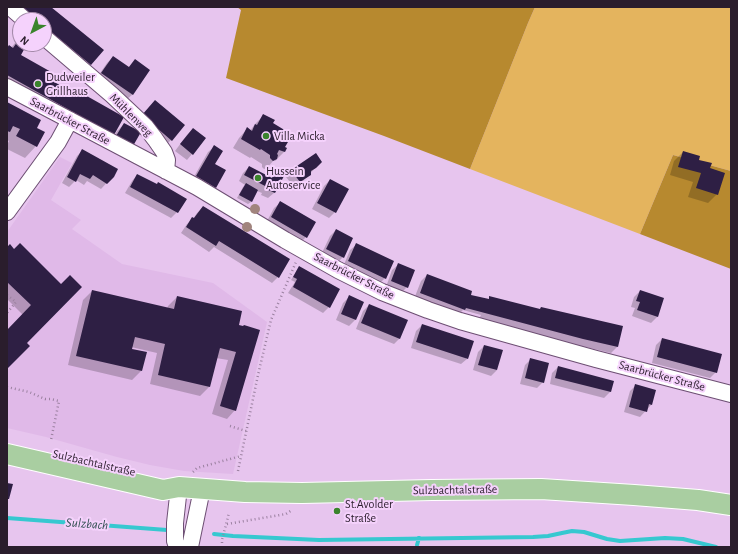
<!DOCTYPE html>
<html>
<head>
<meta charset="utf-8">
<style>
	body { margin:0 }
	#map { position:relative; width:738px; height:554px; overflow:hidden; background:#e7c5ee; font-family:"Alegreya Sans",sans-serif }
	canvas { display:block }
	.frame { position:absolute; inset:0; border:8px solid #2a1d2c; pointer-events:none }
	.north { position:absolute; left:12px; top:12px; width:40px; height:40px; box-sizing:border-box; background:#f5d2fc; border:1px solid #a48aa9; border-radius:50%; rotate:221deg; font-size:11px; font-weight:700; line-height:16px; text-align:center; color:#2a1d2c }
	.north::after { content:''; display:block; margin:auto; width:14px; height:18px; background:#3a842c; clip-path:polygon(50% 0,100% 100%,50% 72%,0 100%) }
</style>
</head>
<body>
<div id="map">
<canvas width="738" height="554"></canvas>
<div class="frame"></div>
<div class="north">N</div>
</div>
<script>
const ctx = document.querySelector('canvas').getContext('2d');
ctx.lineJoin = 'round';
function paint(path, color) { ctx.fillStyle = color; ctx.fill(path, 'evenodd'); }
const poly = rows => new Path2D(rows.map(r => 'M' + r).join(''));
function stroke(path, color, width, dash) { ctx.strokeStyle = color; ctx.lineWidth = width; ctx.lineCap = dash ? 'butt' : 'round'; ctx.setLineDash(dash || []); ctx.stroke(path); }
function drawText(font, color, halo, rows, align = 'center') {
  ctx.font = font + ' "Alegreya Sans",sans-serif'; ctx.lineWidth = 4; ctx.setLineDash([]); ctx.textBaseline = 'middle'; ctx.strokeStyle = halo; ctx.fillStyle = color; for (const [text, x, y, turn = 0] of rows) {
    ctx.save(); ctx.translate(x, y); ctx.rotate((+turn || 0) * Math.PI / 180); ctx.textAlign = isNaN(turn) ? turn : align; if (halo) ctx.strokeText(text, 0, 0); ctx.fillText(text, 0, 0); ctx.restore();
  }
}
paint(poly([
	[60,157,72,163,51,200,81,220,72,229,122,264,213,283,267,322,233,474,184,471,150,465,117,457,46,437,7,428,7,411,8,410,7,409,7,232]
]), '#e0b9e8');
paint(poly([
	[535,7,731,7,731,171,673,155,640,234,470,169,528,23]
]), '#e4b45e');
paint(poly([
	[237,7,535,7,528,23,470,169,384,136,226,78,241,10],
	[673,155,731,171,731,269,640,234]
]), '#b7892f');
paint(poly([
	[50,7,91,65,85,70,44,37,44,20,23,20],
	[20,37,20,44,26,44,20,56,55,83,75,95,107,140,7,84,7,49,11,48,15,43],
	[113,57,128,68,135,60,149,70,132,95,126,100,96,79,107,63],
	[155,101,171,140,165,146,137,122],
	[7,103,35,128,36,146,25,158,7,149,7,145,9,141,7,140],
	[264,115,272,123,284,147,286,148,284,152,275,161,274,160,267,168,264,169,262,167,262,164,251,157,250,158,233,148,239,138,247,129,250,131,255,124],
	[124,124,127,151,111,142,117,131],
	[193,129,192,154,187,160,175,151,187,135],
	[214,147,214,164,215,187,210,193,191,182,208,152],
	[83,150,113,176,101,189,87,181,84,185,76,180,69,187,62,183,77,156],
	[683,152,698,160,709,169,717,194,708,203,688,197,693,182,670,175,674,161],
	[321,162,303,181,294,187,286,177,292,171],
	[249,167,270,179,276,173,274,193,268,198,261,195,262,193,257,191,251,202,248,204,237,198,243,187,245,185,239,181,243,173],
	[137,175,156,185,177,212,171,218,125,193,132,181],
	[330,180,335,212,329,218,312,209,324,186],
	[280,203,306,237,300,243,266,223,274,208],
	[203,207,278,277,272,283,214,247,209,252,181,233,187,224,193,219,197,213],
	[336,230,343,257,337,263,321,255,330,236],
	[356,245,385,278,379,284,343,267,350,250],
	[7,249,14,250,61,285,25,343,7,368,7,332,23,315,7,299],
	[398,265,407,287,401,293,386,287,392,270],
	[297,270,329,307,323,313,288,293,295,282,291,280],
	[427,275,469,296,488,300,490,298,539,310,541,308,622,327,617,347,611,353,577,345,479,319,481,315,463,310,458,315,414,299,421,281],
	[92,291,167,309,168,306,177,297,238,326,235,410,227,419,212,414,228,360,216,358,209,387,200,396,150,384,157,353,131,347,131,349,141,371,132,380,68,365,83,300],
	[640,291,663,299,657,317,651,323,632,316,635,308,631,307,634,297],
	[349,297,363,303,355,320,349,326,336,320,343,303],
	[369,305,400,338,394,344,356,329,363,311],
	[422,325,467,359,461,364,411,348,416,331],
	[662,339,716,372,710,378,652,363,656,345],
	[484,346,497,370,491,376,473,370,478,352],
	[531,359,543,382,537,388,520,384,525,365],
	[558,367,612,381,610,392,604,398,550,384,552,373],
	[636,385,652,404,640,417,624,412,630,391]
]), '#0003');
stroke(poly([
	[7,518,167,530],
	[214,534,233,536,319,540,533,537,548,536,562,533,572,531,584,532,607,539,620,541,665,538,683,539,716,547],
	[417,545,419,538]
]), '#36c8d0', 4);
paint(poly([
	[20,7,51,7,104,50,91,65,44,26,44,20,36,20],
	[20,38,20,44,27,44,21,55,60,77,56,83,76,94,78,91,124,117,114,135,7,75,7,48,9,45,13,48],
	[113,56,129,67,135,59,150,70,133,95,101,73],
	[155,100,185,125,172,141,142,115],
	[7,102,41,120,37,128,45,132,37,147,16,136,20,129,13,126,10,132,7,131],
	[263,114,275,120,273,123,291,134,287,142,288,142,285,147,287,148,285,152,279,150,277,154,278,155,277,159,273,161,270,158,270,155,261,149,260,150,241,139,247,127,252,131,255,124,257,125],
	[124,123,141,132,133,146,116,136],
	[193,128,206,138,193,155,180,144],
	[214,145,223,151,215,164,226,170,216,188,196,176],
	[82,149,118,169,114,177,107,184,93,175,90,179,80,174,76,182,67,177],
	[683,151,700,156,699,160,712,163,710,168,725,173,718,195,696,188,701,173,678,167],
	[316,153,322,162,316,168,311,171,311,175,300,182,291,170],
	[249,166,272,178,275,172,284,176,275,193,266,189,267,187,244,175],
	[137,174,157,184,158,182,187,199,178,213,130,187],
	[330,179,349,189,336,213,317,203],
	[246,183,258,190,252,202,239,195],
	[280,201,316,222,307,238,271,217],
	[203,206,290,259,279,278,219,241,216,246,186,227,192,217,194,218],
	[336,229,353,238,344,258,326,249],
	[20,243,61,284,70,275,82,287,27,343,30,346,7,369,7,330,31,305,7,282,7,247,10,244,14,249],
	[356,243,394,261,386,279,348,261],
	[398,263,415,270,408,288,391,281],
	[299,266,340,289,330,308,293,287,297,279,293,277],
	[427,274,472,291,471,295,489,299,489,296,540,309,541,307,623,326,618,347,583,339,466,308,465,310,420,293],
	[92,290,174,309,177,296,242,311,239,325,243,326,244,325,260,330,236,411,220,406,236,352,220,348,210,387,158,375,165,344,135,337,132,349,147,352,142,371,76,356],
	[640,290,664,298,658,317,637,310,640,302,636,301],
	[349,295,364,302,356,320,341,314],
	[369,304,408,320,400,339,361,323],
	[422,324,474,341,468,359,416,342],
	[662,338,722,354,717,373,657,357],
	[484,345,503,350,497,370,478,365],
	[530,358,549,363,544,383,525,378],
	[558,366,614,381,611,392,555,378],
	[635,384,656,390,652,405,649,404,647,412,629,407],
	[7,483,13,484,9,499,7,499]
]), '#2e1f44');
const minor = poly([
	[10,7,25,20],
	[44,37,112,95,145,126,155,139,164,152,167,160,166,171],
	[7,87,197,187,285,240,338,270,382,292,428,310,460,321,596,359,731,394],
	[7,212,58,142,70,120],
	[177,547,175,541,175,523,179,487],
	[190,547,202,489]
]);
const major = poly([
	[7,454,163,490,179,487,245,492,302,493,432,490,541,489,634,495,698,500,731,505]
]);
stroke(minor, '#6d4f73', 18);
stroke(major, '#fff', 22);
stroke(poly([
	[7,295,16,302,7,313],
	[7,387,29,392,45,399,51,399,59,401,51,440],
	[230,426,246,431],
	[238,471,258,375,271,320,296,262],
	[193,472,197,468,241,456],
	[227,524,286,514,292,510],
	[222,547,222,540,229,513]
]), '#9b81a0', 2.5, [1, 3]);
stroke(minor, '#fff', 16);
stroke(major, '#a9cea1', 20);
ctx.fillStyle = '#a1847d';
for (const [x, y] of [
	[255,209],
	[247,227]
]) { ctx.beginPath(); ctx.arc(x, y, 5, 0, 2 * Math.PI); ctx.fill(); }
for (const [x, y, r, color] of [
	[38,84,4,"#3a842c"],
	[266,136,4,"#3a842c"],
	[258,178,4,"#3a842c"],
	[337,511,4,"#3a842c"]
]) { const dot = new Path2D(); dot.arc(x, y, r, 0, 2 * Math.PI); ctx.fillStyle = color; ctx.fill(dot); stroke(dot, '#f5d2fc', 1.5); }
drawText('12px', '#2a1d2c', '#f5d2fc', [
	["Dudweiler",46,77],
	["Grillhaus",46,91],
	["Villa Micka",274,136],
	["Hussein",266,171],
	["Autoservice",266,185],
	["St.Avolder",345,504],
	["Straße",345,518]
], 'left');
drawText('12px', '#2a1d2c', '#f5d2fc', [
	["Mühlenweg",131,115,45],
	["Saarbrücker Straße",70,121,28],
	["Saarbrücker Straße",354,276,27],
	["Saarbrücker Straße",662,376,15],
	["Sulzbachtalstraße",94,463,13],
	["Sulzbachtalstraße",455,490,-1]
]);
drawText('italic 13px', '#325052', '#f5d2fc', [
	["Sulzbach",87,524,4]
]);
</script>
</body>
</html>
